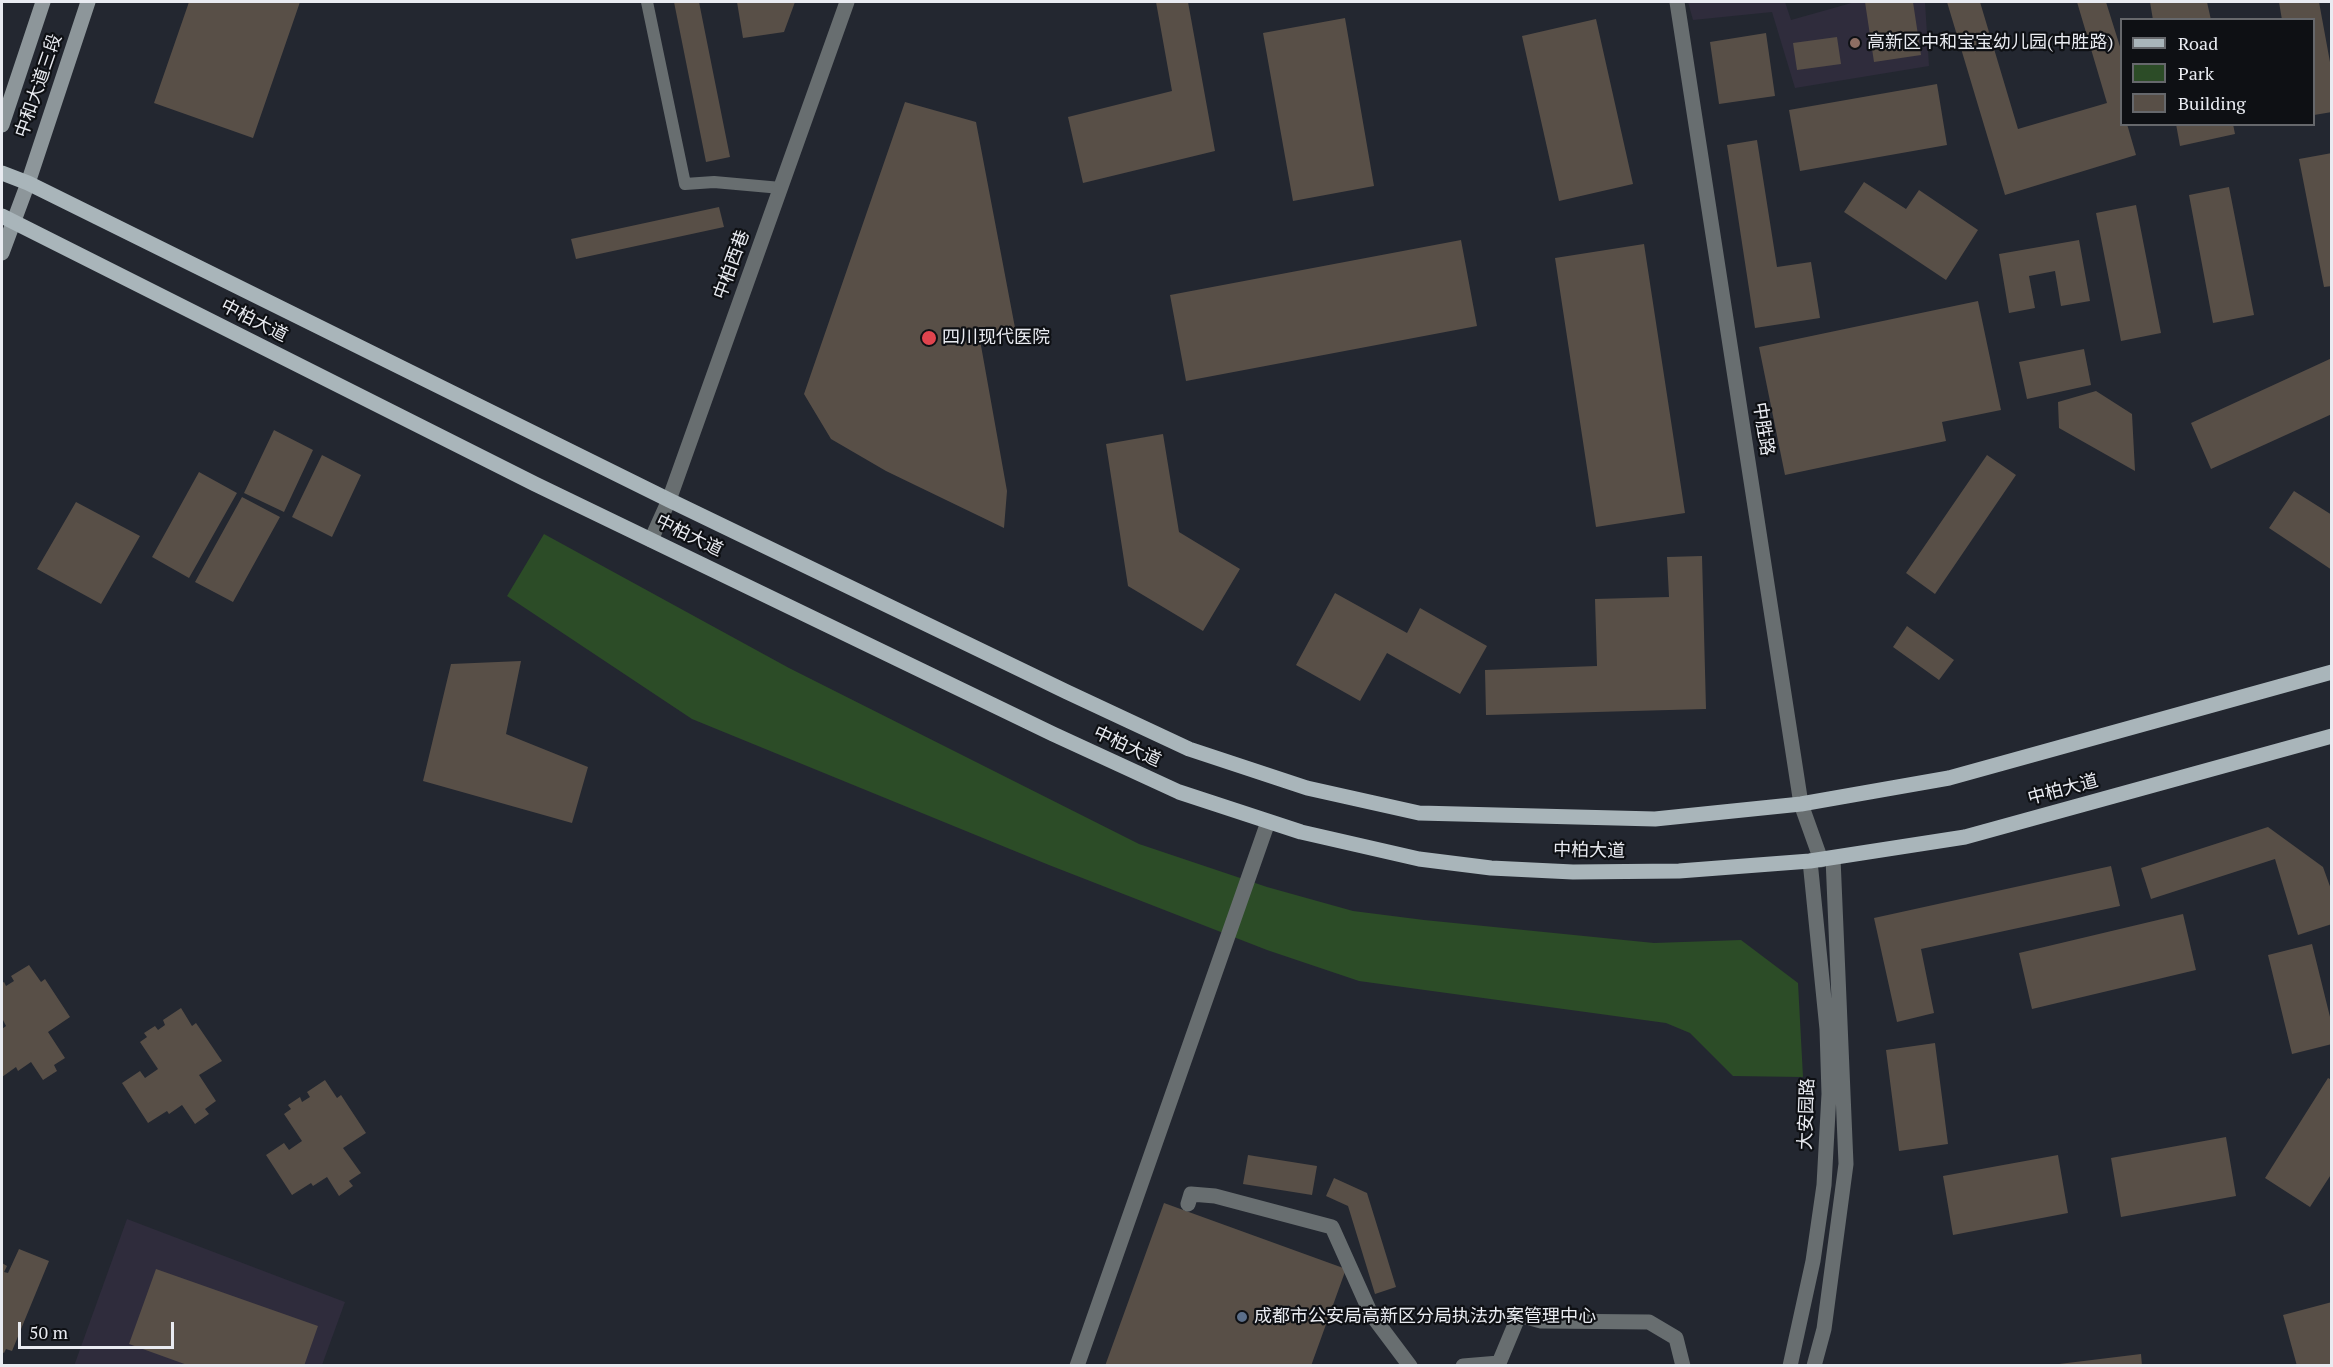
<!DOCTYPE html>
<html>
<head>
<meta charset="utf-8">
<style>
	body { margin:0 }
	#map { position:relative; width:2333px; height:1367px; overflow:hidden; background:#232730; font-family:"PT Serif",serif }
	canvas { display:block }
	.frame { position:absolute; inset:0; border:3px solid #e9ebf1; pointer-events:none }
	.legend { position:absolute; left:2120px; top:18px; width:195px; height:108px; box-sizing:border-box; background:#0e1014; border:2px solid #66686c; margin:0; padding:8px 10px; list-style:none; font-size:18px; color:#e9ebf1 }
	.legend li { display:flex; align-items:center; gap:12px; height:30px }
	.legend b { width:30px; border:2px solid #66686c }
	.scale { position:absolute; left:18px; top:1322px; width:156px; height:27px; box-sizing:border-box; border:3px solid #e9ebf1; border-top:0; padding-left:8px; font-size:18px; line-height:21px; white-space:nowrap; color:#e9ebf1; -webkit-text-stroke:4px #0e1014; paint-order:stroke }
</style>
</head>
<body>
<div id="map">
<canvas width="2333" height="1367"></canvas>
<div class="frame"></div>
<ul class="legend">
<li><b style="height:8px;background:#a9b5ba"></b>Road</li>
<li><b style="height:16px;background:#2c4c27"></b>Park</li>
<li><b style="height:16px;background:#584f47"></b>Building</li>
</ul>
<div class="scale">50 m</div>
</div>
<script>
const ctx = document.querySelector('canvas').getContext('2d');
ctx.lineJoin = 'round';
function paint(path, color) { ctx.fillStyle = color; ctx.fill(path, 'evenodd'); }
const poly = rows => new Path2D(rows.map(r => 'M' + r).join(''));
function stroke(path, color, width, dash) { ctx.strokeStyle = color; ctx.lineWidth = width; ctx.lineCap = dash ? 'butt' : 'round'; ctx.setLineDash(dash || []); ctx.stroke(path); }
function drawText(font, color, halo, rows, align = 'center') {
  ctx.font = font + ' "PT Serif","Noto Sans SC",serif'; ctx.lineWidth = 4.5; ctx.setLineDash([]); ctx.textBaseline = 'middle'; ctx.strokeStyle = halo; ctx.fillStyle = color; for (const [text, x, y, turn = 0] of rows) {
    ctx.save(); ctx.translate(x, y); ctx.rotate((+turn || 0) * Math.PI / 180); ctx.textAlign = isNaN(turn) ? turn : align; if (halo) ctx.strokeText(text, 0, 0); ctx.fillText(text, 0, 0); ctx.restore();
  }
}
paint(poly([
	[1688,2,1785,2,1791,20,1855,2,1925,2,1929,66,1795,88,1772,12,1693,20],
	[127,1219,345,1302,322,1365,74,1366]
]), '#2f2c3c');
paint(poly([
	[544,534,789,668,1139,844,1267,887,1353,911,1424,920,1654,943,1741,940,1798,983,1803,1077,1733,1076,1690,1033,1666,1023,1359,981,1267,950,1049,865,692,719,507,596]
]), '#2c4c27');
paint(poly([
	[189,2,300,2,253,138,154,103],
	[674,2,699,2,730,157,706,162],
	[737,2,795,2,784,32,743,38],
	[1156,2,1188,2,1215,151,1083,183,1068,117,1172,91],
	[1865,2,1913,2,1921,55,1874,62],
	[1947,2,1980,2,2018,129,2107,103,2077,2,2106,2,2122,53,2122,124,2127,124,2136,155,2005,195],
	[2150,2,2207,2,2211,20,2153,20],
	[2279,2,2319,2,2332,73,2332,112,2314,115,2314,20,2282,20],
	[1345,18,1374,186,1293,201,1263,33],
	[1596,19,1633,184,1559,201,1522,36],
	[1766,33,1775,96,1719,104,1710,42],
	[1837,37,1841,64,1797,70,1793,43],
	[1937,84,1947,145,1800,171,1789,110],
	[905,102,976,122,1016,333,980,340,1007,491,1004,528,886,471,831,439,804,394],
	[2176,124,2233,124,2235,134,2180,146],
	[1757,140,1777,267,1811,262,1820,318,1755,328,1727,145],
	[2332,153,2332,286,2324,287,2299,159],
	[1864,182,1906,209,1919,190,1978,230,1946,280,1844,212],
	[2229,187,2254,315,2213,323,2189,195],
	[2136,205,2161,333,2121,341,2096,213],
	[719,207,724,227,576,259,571,239],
	[1461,240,1477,326,1186,381,1170,295],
	[2079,240,2090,301,2061,306,2055,271,2029,276,2035,308,2009,313,1999,254],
	[1644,244,1685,513,1596,527,1555,258],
	[1978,301,2001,410,1942,422,1946,441,1785,475,1759,347],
	[2084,349,2091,385,2027,399,2019,362],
	[2332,358,2332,414,2211,469,2191,423],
	[2096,391,2132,414,2135,471,2059,428,2058,402],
	[274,430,313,450,284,512,244,493],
	[1163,434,1179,532,1240,569,1203,631,1128,586,1106,444],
	[322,455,361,475,332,537,292,517],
	[1987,455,2016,475,1935,594,1906,573],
	[199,472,237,493,189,578,152,557],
	[2294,491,2332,515,2332,570,2269,528],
	[242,497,280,517,233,602,195,582],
	[76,502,140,536,101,604,37,569],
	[1702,556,1706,709,1486,715,1485,670,1597,666,1595,599,1669,597,1667,557],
	[1335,593,1407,633,1420,608,1487,646,1460,694,1387,653,1360,701,1296,665],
	[1907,626,1954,660,1939,680,1893,647],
	[521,661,506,734,588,767,572,823,423,781,451,664],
	[2268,827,2323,867,2332,892,2332,924,2298,935,2275,859,2151,899,2141,868],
	[2111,866,2120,906,1921,949,1934,1013,1897,1022,1874,918],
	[2183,914,2196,970,2032,1009,2019,953],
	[2312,944,2332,1025,2332,1044,2292,1054,2268,955],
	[29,965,41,982,45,979,70,1017,48,1032,65,1058,54,1065,57,1071,43,1080,31,1062,18,1071,16,1067,2,1077,2,1029,6,1026,2,1018,2,983,4,982,6,986,14,981,11,976],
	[181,1008,192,1026,196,1023,222,1061,199,1075,216,1101,205,1109,209,1114,195,1124,182,1105,169,1114,167,1111,148,1123,122,1083,140,1071,145,1078,158,1069,140,1042,147,1037,144,1033,155,1026,158,1030,165,1025,163,1020],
	[1935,1043,1948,1144,1899,1151,1886,1050],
	[2328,1078,2332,1080,2332,1173,2310,1207,2265,1178],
	[325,1080,337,1098,341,1095,366,1133,343,1148,361,1173,349,1181,353,1186,339,1196,327,1177,313,1186,311,1183,292,1195,266,1155,284,1143,289,1150,302,1141,284,1114,291,1109,288,1105,300,1097,302,1102,310,1097,307,1092],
	[2226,1137,2236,1196,2121,1217,2111,1158],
	[1248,1155,1317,1166,1312,1195,1243,1184],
	[2058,1155,2068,1213,1953,1235,1943,1176],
	[1334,1178,1367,1193,1396,1287,1375,1294,1348,1206,1326,1196],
	[1164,1203,1346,1269,1311,1366,1105,1366],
	[19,1249,49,1261,12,1351,6,1349,4,1353,2,1352,2,1263,7,1266,4,1272,8,1273],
	[156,1269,318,1326,304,1366,190,1366,129,1344],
	[2332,1302,2332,1366,2297,1366,2283,1315],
	[2141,1354,2142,1366,2059,1366,2059,1364]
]), '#584f47');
stroke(poly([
	[647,2,685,184,714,182,781,188]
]), '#686e70', 12);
stroke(poly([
	[1677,2,1801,804,1821,860],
	[1188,1204,1191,1194,1215,1196,1332,1227,1371,1314,1410,1366],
	[1077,1366,1268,822],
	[1463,1366,1499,1363,1519,1315,1541,1321,1649,1322,1676,1338,1683,1366]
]), '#686e70', 15);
stroke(poly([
	[651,540,669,500,847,2],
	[1790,1366,1813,1261,1824,1185,1829,1094,1827,1029,1810,861],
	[1814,1366,1824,1329,1846,1164,1833,858]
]), '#686e70', 15);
stroke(poly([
	[2,125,43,2],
	[2,253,28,183,88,2]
]), '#8d969a', 15);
stroke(poly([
	[2,173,28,183,669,500,1067,692,1189,749,1307,788,1419,813,1655,819,1801,804,1949,778,2332,672],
	[2,216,535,484,1053,734,1179,792,1301,832,1419,859,1491,868,1573,872,1679,871,1810,861,1965,837,2332,736]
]), '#a9b5ba', 15);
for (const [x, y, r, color] of [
	[1855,43,6,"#8d6e63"],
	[929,338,8,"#e0444e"],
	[1242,1317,6,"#5c6f8a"]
]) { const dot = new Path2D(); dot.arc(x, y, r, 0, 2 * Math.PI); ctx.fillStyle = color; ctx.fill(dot); stroke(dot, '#0e1014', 2); }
drawText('18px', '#e9ebf1', '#0e1014', [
	["高新区中和宝宝幼儿园(中胜路)",1867,43],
	["四川现代医院",942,338],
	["成都市公安局高新区分局执法办案管理中心",1254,1317]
], 'left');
drawText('18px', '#e9ebf1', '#0e1014', [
	["中和大道三段",39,86,-71],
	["中柏西巷",732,265,-70],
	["中柏大道",254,321,27],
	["中胜路",1763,429,81],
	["中柏大道",689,536,26],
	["中柏大道",1127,747,25],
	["中柏大道",2063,790,-15],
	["中柏大道",1589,851,1],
	["大安园路",1807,1114,-88]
]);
</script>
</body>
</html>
